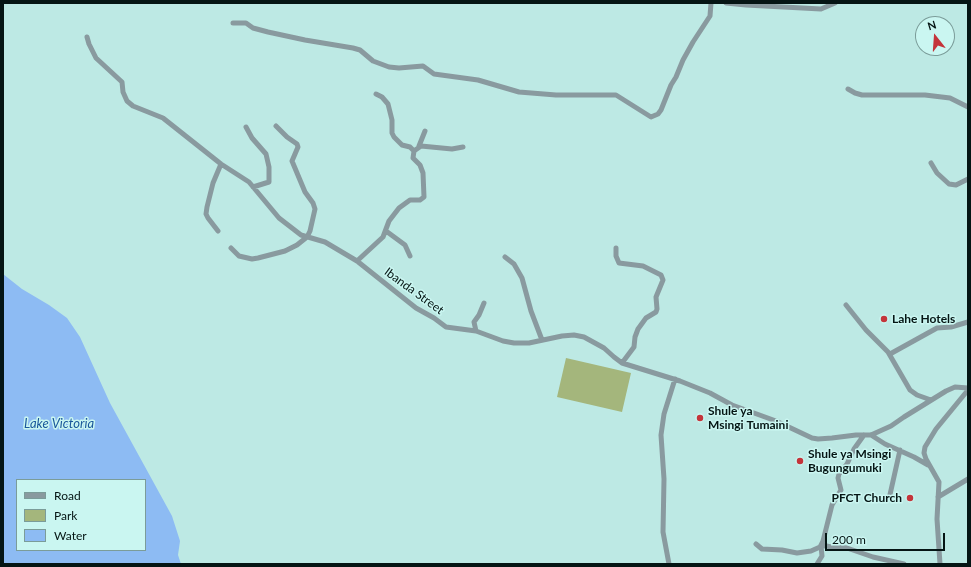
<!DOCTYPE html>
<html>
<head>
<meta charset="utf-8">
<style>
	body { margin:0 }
	#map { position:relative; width:971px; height:567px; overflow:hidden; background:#bde9e4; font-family:Lato,sans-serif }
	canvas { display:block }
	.frame { position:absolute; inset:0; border:4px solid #051514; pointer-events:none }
	.legend { position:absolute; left:16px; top:479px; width:130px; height:72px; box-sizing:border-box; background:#caf6f1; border:1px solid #7b9c99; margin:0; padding:5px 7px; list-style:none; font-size:12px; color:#051514 }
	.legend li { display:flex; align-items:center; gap:8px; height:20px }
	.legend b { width:20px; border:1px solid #7b9c99 }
	.north { position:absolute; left:915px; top:16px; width:40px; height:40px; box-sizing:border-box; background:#caf6f1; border:1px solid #7b9c99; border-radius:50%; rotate:343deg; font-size:11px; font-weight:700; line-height:16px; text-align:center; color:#051514 }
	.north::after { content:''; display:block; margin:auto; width:14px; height:18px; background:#c4343a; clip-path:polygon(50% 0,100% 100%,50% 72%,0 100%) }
	.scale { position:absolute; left:825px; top:533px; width:120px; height:18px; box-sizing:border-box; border:2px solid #051514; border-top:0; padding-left:5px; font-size:12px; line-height:14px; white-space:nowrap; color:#051514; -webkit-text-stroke:3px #caf6f1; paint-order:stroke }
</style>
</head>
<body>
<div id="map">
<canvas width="971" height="567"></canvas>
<div class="frame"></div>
<ul class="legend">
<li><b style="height:5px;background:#899a9f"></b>Road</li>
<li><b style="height:11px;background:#a4b67c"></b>Park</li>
<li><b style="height:11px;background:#8dbbf3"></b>Water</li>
</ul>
<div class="north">N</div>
<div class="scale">200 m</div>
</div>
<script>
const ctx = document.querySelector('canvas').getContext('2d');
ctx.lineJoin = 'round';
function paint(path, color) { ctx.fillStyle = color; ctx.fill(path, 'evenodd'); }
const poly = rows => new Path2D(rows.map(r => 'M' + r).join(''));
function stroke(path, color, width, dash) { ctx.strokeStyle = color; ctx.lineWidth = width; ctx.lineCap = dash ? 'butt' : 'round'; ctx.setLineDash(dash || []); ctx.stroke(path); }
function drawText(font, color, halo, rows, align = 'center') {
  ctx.font = font + ' Lato,sans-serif'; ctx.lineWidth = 3; ctx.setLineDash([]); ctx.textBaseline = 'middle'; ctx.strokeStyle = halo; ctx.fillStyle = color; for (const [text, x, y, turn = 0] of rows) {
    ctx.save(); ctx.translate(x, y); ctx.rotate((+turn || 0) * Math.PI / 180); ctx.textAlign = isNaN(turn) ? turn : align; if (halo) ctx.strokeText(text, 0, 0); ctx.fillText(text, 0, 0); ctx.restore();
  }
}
paint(poly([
	[566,358,631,373,622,412,557,397]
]), '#a4b67c');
paint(poly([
	[3,274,22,289,49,305,67,318,80,337,110,403,172,516,180,541,178,555,181,564,3,564],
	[17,480,145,480,145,550,17,550]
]), '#8dbbf3');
stroke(poly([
	[726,3,746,5,821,9,835,3],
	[233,23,246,23,253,28,268,32,305,40,353,48,360,50,373,61,389,67,399,68,423,66,434,74,478,80,519,92,556,95,616,95,651,117,658,114,661,110,671,85,676,77,683,60,693,42,710,16,711,3],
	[87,37,89,44,96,58,122,82,123,92,127,101,133,106,163,118,221,164,249,182,279,218,301,235,325,242,357,261,416,308,434,318,446,327,476,331,503,341,514,343,529,343,562,336,574,335,584,337,604,348,614,357,622,363,680,381,710,393,732,405,776,421,812,438,818,439,832,438,856,435,871,435,891,426,904,417,946,391,955,387,968,388],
	[848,89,855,93,862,95,925,95,950,98,968,107],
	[246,127,252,138,266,154,269,167,269,182,253,187],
	[419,146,425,131],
	[414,151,421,146,452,149,463,147],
	[931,163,937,173,949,184,956,185,968,179],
	[218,231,208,218,206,214,207,207,213,183,221,164],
	[386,231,405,245,410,256],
	[231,248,239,256,252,259,258,258,285,251,297,245,307,237,310,231,315,209,313,203,305,192,292,161,298,147,297,144,287,137,276,126],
	[616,248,616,256,619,263,643,266,661,275,663,280,656,297,657,309,656,312,646,318,638,329,635,337,634,347,622,363],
	[505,257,514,264,522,278,531,311,542,340],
	[357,261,383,237,389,221,399,208,410,200,420,200,424,197,423,173,420,165,413,158,414,151,410,147,402,145,394,137,392,133,392,120,388,104,382,97,376,94],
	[846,305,866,330,888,352,910,390,917,395,931,400],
	[476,331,474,322,479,315,484,303],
	[890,354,937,328,951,327,968,322],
	[871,435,885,444,914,457,928,465],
	[938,497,968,479],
	[889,499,900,450],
	[756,544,762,549,782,550,797,553,811,551,820,547,823,541,832,505,841,490,838,478,839,474,847,464,854,449,864,435],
	[822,545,831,547,847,548,873,557,904,564],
	[669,564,663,532,664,479,661,435,664,414,675,379],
	[817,564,822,556,821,546],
	[940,564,937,519,939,482,926,459,924,453,925,447,936,429,968,390]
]), '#899a9f', 5);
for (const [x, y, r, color] of [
	[884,319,4,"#c4343a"],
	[700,418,4,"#c4343a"],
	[800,461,4,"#c4343a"],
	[910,498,4,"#c4343a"]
]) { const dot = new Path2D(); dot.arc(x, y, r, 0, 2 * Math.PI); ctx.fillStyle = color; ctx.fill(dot); stroke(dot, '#caf6f1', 1.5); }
drawText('12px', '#051514', '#caf6f1', [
	["Ibanda Street",414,291,36]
]);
drawText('bold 12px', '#051514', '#caf6f1', [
	["Lahe Hotels",892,319],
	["Shule ya",708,411],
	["Msingi Tumaini",708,425],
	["Shule ya Msingi",808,454],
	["Bugungumuki",808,468],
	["PFCT Church",902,498,"right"]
], 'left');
drawText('italic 13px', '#1a579b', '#caf6f1', [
	["Lake Victoria",59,424]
]);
</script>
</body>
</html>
